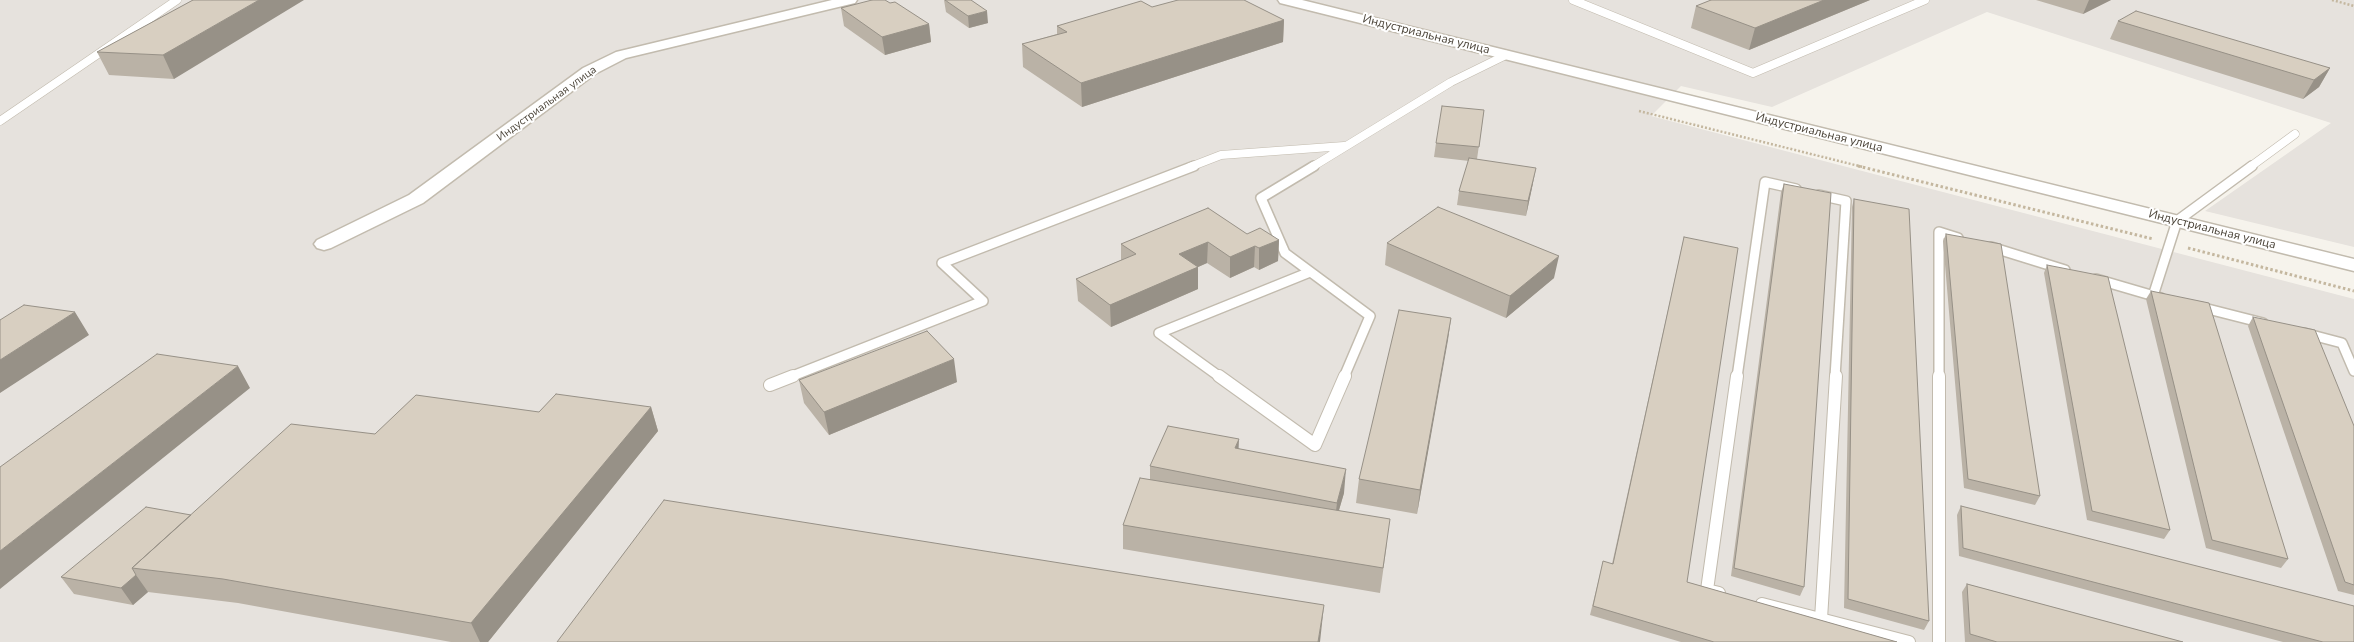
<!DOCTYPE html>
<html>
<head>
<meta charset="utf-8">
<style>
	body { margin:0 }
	canvas { display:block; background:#f6f3ec }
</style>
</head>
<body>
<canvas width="2354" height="642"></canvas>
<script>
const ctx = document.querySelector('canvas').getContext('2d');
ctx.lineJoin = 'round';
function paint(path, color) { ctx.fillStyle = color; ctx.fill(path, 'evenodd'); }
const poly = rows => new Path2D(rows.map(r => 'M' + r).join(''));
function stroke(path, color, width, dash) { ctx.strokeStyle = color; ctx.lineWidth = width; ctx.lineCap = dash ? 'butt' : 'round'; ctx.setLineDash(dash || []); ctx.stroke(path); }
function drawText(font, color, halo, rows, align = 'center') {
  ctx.font = font + ' "Nunito Sans",sans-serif'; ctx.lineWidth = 4; ctx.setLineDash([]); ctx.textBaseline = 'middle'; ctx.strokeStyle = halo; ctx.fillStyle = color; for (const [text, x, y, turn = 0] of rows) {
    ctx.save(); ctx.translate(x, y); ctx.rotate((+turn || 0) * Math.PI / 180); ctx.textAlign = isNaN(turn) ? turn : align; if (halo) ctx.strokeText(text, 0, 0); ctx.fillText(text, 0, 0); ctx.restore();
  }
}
paint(poly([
	[0,0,2354,0,2354,247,2205,211,2331,123,1987,12,1772,107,1681,86,1651,116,2354,299,2354,642,0,642]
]), '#e6e2dd');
const serviceFar2 = poly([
	[1573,0,1753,73,1925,0],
	[0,121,177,0],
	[1190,167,1221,155,1344,146],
	[1312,167,1451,82,1506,55],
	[2250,167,2295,134]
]);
const serviceFar1 = poly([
	[1314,166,1261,198,1285,253,1370,316,1344,377],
	[1819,195,1846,201,1835,377],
	[1991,247,2065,270],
	[2096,279,2161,298],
	[2153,296,2177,221,2252,166],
	[2200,307,2263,323],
	[2304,333,2342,343,2354,371],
	[790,377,983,301,942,263,1194,166],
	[1220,377,1159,333,1310,272],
	[1737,377,1765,182,1796,189],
	[1939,377,1939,232,1958,238]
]);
const service = poly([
	[1219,376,1315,445,1345,376],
	[1939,376,1939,642],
	[770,385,793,376],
	[1719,593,1707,590,1737,376],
	[1762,604,1909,642],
	[1821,619,1836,376]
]);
const minor = poly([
	[832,0,857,0,855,3,626,58,595,74,423,203,331,248,324,250,317,248,314,244,317,240,409,195,583,68,616,52,832,0],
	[1278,0,1302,0,2354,259,2354,271,1280,3,1278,0]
]);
stroke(serviceFar2, '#c2bbae', 9);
stroke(serviceFar1, '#c2bbae', 12);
stroke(service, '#c2bbae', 14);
stroke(minor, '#c2bbae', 3);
stroke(poly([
	[2332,0,2354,6],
	[1639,111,1863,167]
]), '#c4b79f', 2.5, [2, 2]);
stroke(poly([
	[1858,166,2153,239],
	[2188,248,2354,291]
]), '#c4b79f', 3, [2.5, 2.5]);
stroke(serviceFar2, '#fff', 8);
stroke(serviceFar1, '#fff', 9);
stroke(service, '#fff', 12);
paint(minor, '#fff');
paint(poly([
	[193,0,174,79,109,75,97,52],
	[944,0,988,23,969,28,946,12],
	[1711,0,1870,0,1749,50,1691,28,1696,6],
	[2036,0,2111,0,2083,14],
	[890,3,929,24,931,42,885,55,844,26,841,8],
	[1152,7,1284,20,1283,42,1082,107,1023,67,1022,44,1057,34,1057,26],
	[2118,21,2330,68,2319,87,2303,99,2110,39],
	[1484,110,1477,159,1533,183,1526,216,1457,205,1459,191,1469,161,1434,157,1436,143],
	[1784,184,1804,587,1800,596,1731,576,1781,192],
	[1854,199,1929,621,1924,630,1844,608,1852,207],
	[1247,234,1279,240,1278,261,1259,270,1254,267,1230,278,1207,263,1198,267,1198,289,1111,327,1078,301,1076,279,1121,260,1121,244],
	[1946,234,2040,496,2035,505,1964,488,1943,241],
	[1684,237,1687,582,1897,642,1681,642,1590,615,1601,570,1612,564],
	[1387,243,1554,278,1506,318,1385,265],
	[2047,265,2170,530,2164,539,2087,520,2044,273],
	[2151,291,2288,559,2281,568,2206,548,2146,299],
	[2253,317,2354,426,2354,595,2338,591,2248,326],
	[1451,318,1417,514,1356,503,1359,479],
	[799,380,957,382,829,435,804,403],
	[651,407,658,431,488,642,451,642,238,603,148,592,133,605,74,594,61,577,375,434,539,412],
	[1238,448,1344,493,1339,510,1387,543,1380,593,1123,549,1123,525,1150,480,1150,466],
	[1961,506,2354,642,2283,642,1959,556,1957,515],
	[1967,584,2183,642,1965,642,1962,592]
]), '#bab2a6');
paint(poly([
	[259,0,304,0,174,79,163,55],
	[1824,0,1870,0,1749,50,1755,28],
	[2089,0,2111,0,2083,14],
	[987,11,988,23,969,28,968,16],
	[1284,20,1283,42,1082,107,1081,83],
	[929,24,931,42,885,55,882,37],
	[2330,68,2319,87,2303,99,2314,80],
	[1536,168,1533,183,1526,216,1528,201],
	[1279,240,1278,261,1259,270,1259,248],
	[1208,242,1207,263,1198,267,1198,289,1111,327,1110,305,1179,254],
	[1255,246,1254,267,1230,278,1230,257],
	[1559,256,1554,278,1506,318,1510,296],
	[75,312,89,335,0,393,0,360],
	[1451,318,1448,340,1417,514,1420,490],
	[954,359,957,382,829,435,824,412],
	[238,366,250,388,0,589,0,551],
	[651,407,658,431,488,642,480,642,471,623],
	[1239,439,1238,463,1235,448],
	[1346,469,1344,493,1334,527,1337,503],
	[136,575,148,592,133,605,121,588],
	[1324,605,1320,642,1318,642]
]), '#979187');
const building = poly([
	[193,0,259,0,163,55,97,52,193,0],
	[872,0,885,0,890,3,895,2,929,24,882,37,841,8,872,0],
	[945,0,971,0,987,11,968,16,945,0],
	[1178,0,1244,0,1284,20,1081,83,1022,44,1067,32,1057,26,1141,1,1152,7,1178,0],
	[1711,0,1824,0,1755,28,1696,6,1711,0],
	[2136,11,2330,68,2314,80,2118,21,2136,11],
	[1442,106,1484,110,1479,147,1436,143,1442,106],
	[1469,158,1536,168,1528,201,1459,191,1469,158],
	[1784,184,1831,193,1804,587,1734,568,1784,184],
	[1854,199,1909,209,1929,621,1848,599,1854,199],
	[1438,207,1559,256,1510,296,1387,243,1438,207],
	[1208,208,1247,234,1260,228,1279,240,1259,248,1255,246,1230,257,1208,242,1179,254,1198,267,1110,305,1076,279,1136,254,1121,244,1208,208],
	[1946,234,2001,244,2040,496,1968,479,1946,234],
	[1684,237,1738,248,1687,582,1897,642,1714,642,1593,606,1603,561,1613,564,1684,237],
	[2047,265,2108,277,2170,530,2092,511,2047,265],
	[2151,291,2209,303,2288,559,2212,540,2151,291],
	[24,305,75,312,0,360,0,320,24,305],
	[1399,310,1451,318,1420,490,1359,479,1399,310],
	[2253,317,2315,330,2354,426,2354,585,2345,582,2253,317],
	[927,331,954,359,824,412,799,380,927,331],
	[157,354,238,366,0,551,0,467,157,354],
	[556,394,651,407,471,623,223,579,132,568,291,424,375,434,416,395,539,412,556,394],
	[1168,426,1239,439,1235,448,1346,469,1337,503,1150,466,1168,426],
	[1140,478,1390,519,1383,568,1123,525,1140,478],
	[664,500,1324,605,1318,642,557,642,664,500],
	[1961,506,2354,606,2354,642,2323,642,1963,548,1961,506],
	[146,507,191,515,132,568,136,575,121,588,61,577,146,507],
	[1967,584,2183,642,1997,642,1970,634,1967,584]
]);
paint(building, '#d8cfc1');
stroke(building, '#979187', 1);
drawText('11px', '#4b4439', '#fff', [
	["Индустриальная улица",547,104,-36]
]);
drawText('12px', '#4b4439', '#fff', [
	["Индустриальная улица",1426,35,14],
	["Индустриальная улица",1819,133,14],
	["Индустриальная улица",2212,230,14]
]);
</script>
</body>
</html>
